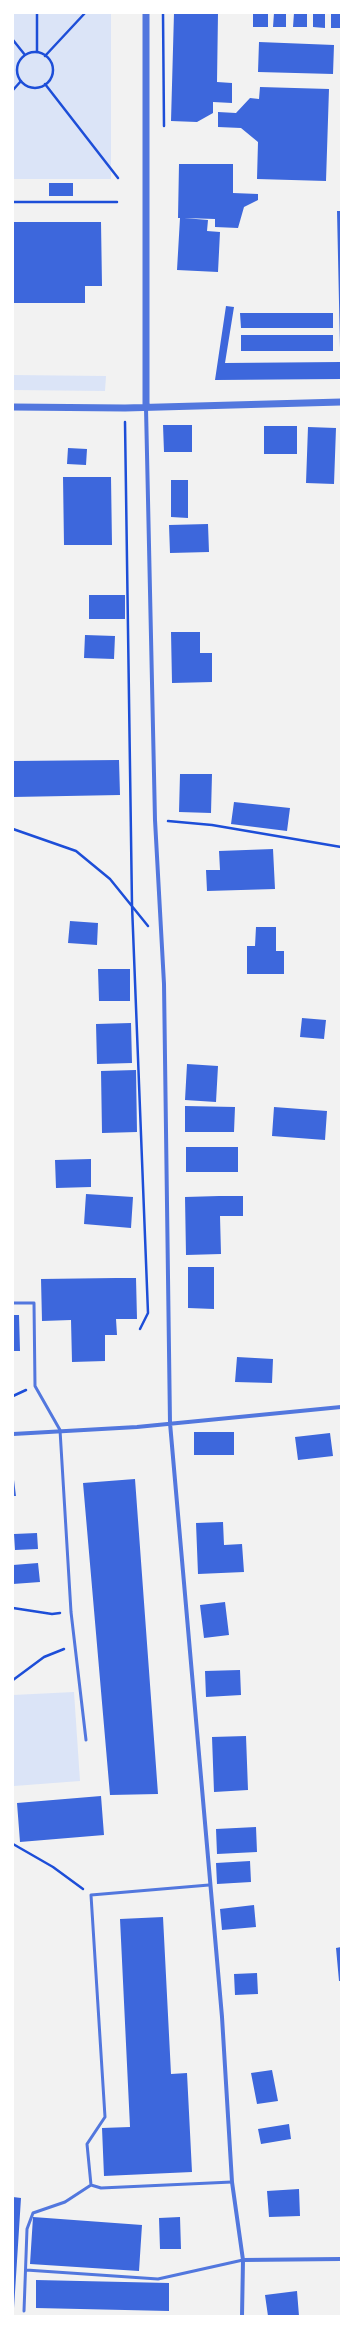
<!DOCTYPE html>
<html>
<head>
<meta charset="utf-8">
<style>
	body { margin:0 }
	#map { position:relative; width:354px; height:2329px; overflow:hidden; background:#f2f2f2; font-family:"Alegreya Sans",sans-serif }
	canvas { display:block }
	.frame { position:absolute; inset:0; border:14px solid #fff; pointer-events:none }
</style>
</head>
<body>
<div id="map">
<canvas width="354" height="2329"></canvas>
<div class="frame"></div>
</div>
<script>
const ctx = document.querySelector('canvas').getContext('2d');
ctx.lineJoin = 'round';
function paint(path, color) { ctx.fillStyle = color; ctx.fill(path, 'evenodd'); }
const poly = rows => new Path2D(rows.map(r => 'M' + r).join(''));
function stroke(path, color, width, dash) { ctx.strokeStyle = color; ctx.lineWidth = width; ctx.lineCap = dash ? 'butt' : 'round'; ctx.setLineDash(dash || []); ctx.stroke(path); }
paint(poly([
	[13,13,111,13,111,179,13,179],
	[13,375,106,376,105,391,13,390],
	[74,1692,80,1781,14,1786,13,1695]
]), '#dbe4f7');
paint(poly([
	[174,13,218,13,217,82,232,83,232,103,213,102,213,113,197,122,171,121],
	[253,13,268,13,268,27,253,27],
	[274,13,286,13,286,27,273,27],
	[294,13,307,13,307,27,293,27],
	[313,13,325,13,325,28,313,27],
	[331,13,341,13,341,28,331,28],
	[259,42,334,45,333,74,258,72],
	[260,87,329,89,326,181,257,179,258,142,241,128,218,127,218,112,236,113,250,98,259,99],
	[179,164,233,164,233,193,258,194,258,200,244,207,238,228,215,227,215,219,184,218,208,220,207,231,220,232,218,272,177,270,180,218,178,218],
	[49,183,73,183,73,196,49,196],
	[337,211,341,211,341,348,340,348],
	[13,222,101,222,102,286,85,286,85,303,13,303],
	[226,306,234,307,225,363,341,362,341,379,215,380],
	[240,313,333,313,333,328,241,328],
	[241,335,333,335,333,351,241,351],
	[163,425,192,425,192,452,164,452],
	[264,426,297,426,297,454,264,454],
	[308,427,336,428,334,484,306,483],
	[68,448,87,449,86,465,67,464],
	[63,477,111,477,112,545,64,545],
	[171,480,188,480,188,518,171,517],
	[208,524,209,552,170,553,169,525],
	[89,595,125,595,125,619,89,619],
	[171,632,200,632,200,653,212,653,212,682,172,683],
	[85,635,115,636,114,659,84,658],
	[119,760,120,795,13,797,13,761],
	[180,774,212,774,211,813,179,812],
	[234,802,290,808,287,831,231,824],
	[273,849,275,889,207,891,206,870,220,870,219,851],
	[70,921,98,923,97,945,68,943],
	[256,927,276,927,276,951,284,951,284,974,247,974,247,946,255,946],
	[98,969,130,969,130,1001,99,1001],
	[302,1018,326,1020,324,1039,300,1037],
	[131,1023,132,1063,97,1064,96,1024],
	[187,1064,218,1066,216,1102,185,1100],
	[136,1070,137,1132,102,1133,101,1071],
	[185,1106,235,1107,234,1132,185,1132],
	[274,1107,327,1111,325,1140,272,1136],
	[186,1147,238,1147,238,1172,186,1172],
	[91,1159,91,1187,56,1188,55,1160],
	[86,1194,133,1197,131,1228,84,1224],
	[219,1196,243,1196,243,1216,220,1216,221,1254,186,1255,185,1197],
	[188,1267,214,1267,214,1309,188,1308],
	[116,1278,136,1278,137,1319,116,1319,117,1335,105,1335,105,1361,72,1362,71,1320,42,1321,41,1279],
	[13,1315,19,1315,20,1351,13,1351],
	[237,1357,273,1359,272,1383,235,1382],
	[194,1432,234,1432,234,1455,194,1455],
	[330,1433,333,1456,298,1460,295,1437],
	[13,1472,16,1496,13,1496],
	[135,1479,158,1794,110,1795,83,1483],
	[223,1522,224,1545,242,1544,244,1572,198,1574,196,1523],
	[37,1533,38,1549,15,1550,14,1534],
	[38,1563,40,1582,13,1584,13,1565],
	[225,1602,229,1635,204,1638,200,1605],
	[240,1670,241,1695,206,1697,205,1671],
	[246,1736,248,1790,214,1792,212,1737],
	[101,1796,104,1835,20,1842,17,1803],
	[256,1827,257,1852,217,1854,216,1829],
	[250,1861,251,1882,217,1884,216,1863],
	[254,1905,256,1927,222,1930,220,1909],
	[163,1917,171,2074,187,2073,192,2172,104,2176,102,2128,130,2127,120,1919],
	[341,1947,341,1981,339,1981,336,1948],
	[257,1973,258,1994,235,1995,234,1974],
	[272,2070,278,2101,257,2104,251,2073],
	[289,2124,291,2139,261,2144,258,2129],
	[299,2189,300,2216,269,2217,267,2191],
	[13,2197,21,2198,14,2308,13,2308],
	[33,2217,142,2225,139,2271,30,2264],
	[180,2217,181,2249,160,2249,159,2218],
	[36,2280,169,2283,169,2311,36,2308],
	[297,2291,299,2316,268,2316,265,2295]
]), '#3d67dc');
stroke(poly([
	[163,13,164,126],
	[13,40,25,55],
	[37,52,37,13],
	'17 70a18 18 0 1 1 36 0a18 18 0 1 1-36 0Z',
	[45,56,85,13],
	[45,84,118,178],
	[13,90,21,81],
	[13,202,117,202],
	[125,422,132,905,148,1313,140,1329],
	[168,821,212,825,341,847],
	[13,829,76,851,110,879,148,926],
	[13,1396,26,1390],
	[13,1608,52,1614,60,1613],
	[13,1680,44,1657,64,1649],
	[13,1844,53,1867,83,1889]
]), '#1d4ed8', 2.5);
stroke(poly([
	[13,1303,34,1303,35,1386,60,1430,71,1612,86,1740],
	[209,1885,91,1895,105,2117,87,2144,91,2185,101,2188,232,2182],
	[26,2270,158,2279,243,2260],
	[24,2311,27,2229,33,2213,65,2202,91,2185]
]), '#5277de', 3);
stroke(poly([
	[146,408,155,820,164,984,170,1423,222,2017,232,2182,243,2260,242,2316],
	[13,1434,137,1427,341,1407],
	[243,2260,341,2259]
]), '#5277de', 4);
stroke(poly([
	[146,13,146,408],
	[13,407,125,408,341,402]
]), '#5277de', 7);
</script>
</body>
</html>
